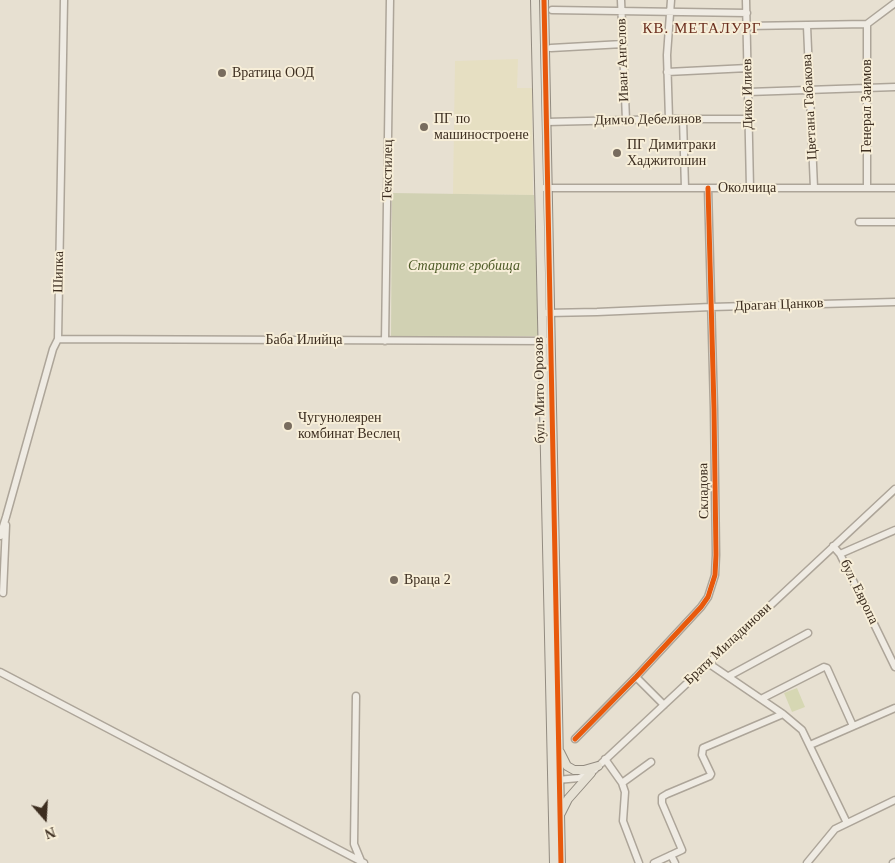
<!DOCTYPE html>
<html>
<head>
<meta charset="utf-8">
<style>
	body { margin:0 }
	#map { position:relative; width:895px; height:863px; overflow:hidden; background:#e7e0d1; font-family:Georgia,serif }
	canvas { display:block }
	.north { position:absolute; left:20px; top:793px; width:50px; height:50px; -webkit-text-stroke:4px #f7eed8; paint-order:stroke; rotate:161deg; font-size:14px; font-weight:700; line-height:20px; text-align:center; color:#3d2e20 }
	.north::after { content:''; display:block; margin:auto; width:18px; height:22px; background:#3d2e20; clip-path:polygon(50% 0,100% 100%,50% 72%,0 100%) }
</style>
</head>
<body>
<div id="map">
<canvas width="895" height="863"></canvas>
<div class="north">N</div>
</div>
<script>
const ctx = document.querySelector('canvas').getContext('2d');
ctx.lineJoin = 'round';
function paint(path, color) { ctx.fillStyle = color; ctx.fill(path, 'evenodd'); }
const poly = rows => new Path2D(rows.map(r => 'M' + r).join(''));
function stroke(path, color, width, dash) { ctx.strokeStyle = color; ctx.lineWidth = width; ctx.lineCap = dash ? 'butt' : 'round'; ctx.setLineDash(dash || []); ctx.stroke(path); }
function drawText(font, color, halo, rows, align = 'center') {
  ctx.font = font + ' Georgia,serif'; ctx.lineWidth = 4; ctx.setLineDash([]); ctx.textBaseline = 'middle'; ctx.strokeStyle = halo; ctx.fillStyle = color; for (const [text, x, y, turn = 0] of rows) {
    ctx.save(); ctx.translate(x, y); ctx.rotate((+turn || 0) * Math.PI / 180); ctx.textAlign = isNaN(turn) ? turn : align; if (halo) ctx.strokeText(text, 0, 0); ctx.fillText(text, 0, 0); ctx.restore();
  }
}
paint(poly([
	[518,59,517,88,532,88,533,195,453,194,455,61]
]), '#e6dfc2');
paint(poly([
	[797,688,805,707,792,712,784,693]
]), '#d6d7b3');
paint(poly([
	[392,193,534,195,538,336,391,337]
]), '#d1d1b3');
const minor = poly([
	[621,0,626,120],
	[746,0,750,188],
	[552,10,747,13],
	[747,26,867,24,895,3],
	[807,26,814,188],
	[551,48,623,44],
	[667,72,748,68],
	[748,92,895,87],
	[669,119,667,55,671,0],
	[683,119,685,188],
	[546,122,669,119,749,119],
	[544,188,895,188],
	[867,188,867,24],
	[859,222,895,222],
	[546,313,597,312,711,307,895,302],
	[58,339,547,341],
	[385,341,390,0],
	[0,536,6,517,53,349,58,339,64,0],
	[833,546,840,554,895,667],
	[840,554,895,530],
	[3,593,6,525],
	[708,663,783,714,802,730,847,823],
	[0,672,364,863],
	[729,676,808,633],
	[636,677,664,705],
	[356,696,354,844,361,861],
	[761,699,824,667,827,668,853,726],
	[575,739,636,677,701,607,708,597,715,575,716,555,714,409,708,188],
	[810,745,895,708],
	[605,759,622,783,625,792,623,821,639,863],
	[557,780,579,778,591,773,895,489],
	[622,783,651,762],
	[671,855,675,863],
	[654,863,682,850,662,803,662,797,667,794,710,776,711,774,702,755,703,748,783,714],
	[807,863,835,829,895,800],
	[893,863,895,862]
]);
const major = poly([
	[535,0,554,863],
	[544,0,561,863],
	[560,752,567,766,574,770,584,770,598,766],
	[561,813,568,799,591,773]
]);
stroke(minor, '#ada599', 9);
stroke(major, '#928b80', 10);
stroke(minor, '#efebe3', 6);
stroke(major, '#e6e1d4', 8);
stroke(poly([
	[544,0,561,863],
	[575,739,636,677,701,607,708,597,715,575,716,555,714,409,708,188]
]), '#e8590c', 5);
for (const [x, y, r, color] of [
	[222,73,5,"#786c5e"],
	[424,127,5,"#786c5e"],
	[617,153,5,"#786c5e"],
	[288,426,5,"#786c5e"],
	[394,580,5,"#786c5e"]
]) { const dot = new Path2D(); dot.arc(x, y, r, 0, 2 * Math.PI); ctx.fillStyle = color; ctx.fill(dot); stroke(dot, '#f7eed8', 2); }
drawText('14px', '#3d2e20', '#f7eed8', [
	["Иван Ангелов",623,60,-92],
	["Дико Илиев",748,94,-91],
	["Генерал Заимов",867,106,-90],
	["Цветана Табакова",810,107,-93],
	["Димчо Дебелянов",648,120,-1],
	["Текстилец",388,170,-89],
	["Околчица",747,188],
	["Шипка",59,272,-89],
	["Драган Цанков",779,305,-2],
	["Баба Илийца",304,340],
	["бул. Мито Орозов",540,390,-91],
	["Складова",704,491,-91],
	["бул. Европа",859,592,64],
	["Братя Миладинови",728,644,-43]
]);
drawText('14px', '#3d2e20', '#f7eed8', [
	["Вратица ООД",232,73],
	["ПГ по",434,119],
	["машиностроене",434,135],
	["ПГ Димитраки",627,145],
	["Хаджитошин",627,161],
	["Чугунолеярен",298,418],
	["комбинат Веслец",298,434],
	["Враца 2",404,580]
], 'left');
drawText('italic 14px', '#4d5a26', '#f7eed8', [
	["Старите гробища",464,266]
]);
ctx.letterSpacing = '1px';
drawText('15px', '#6b2e1e', '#f7eed8', [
	["КВ. МЕТАЛУРГ",702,29]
]);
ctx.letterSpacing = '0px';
</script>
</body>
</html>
